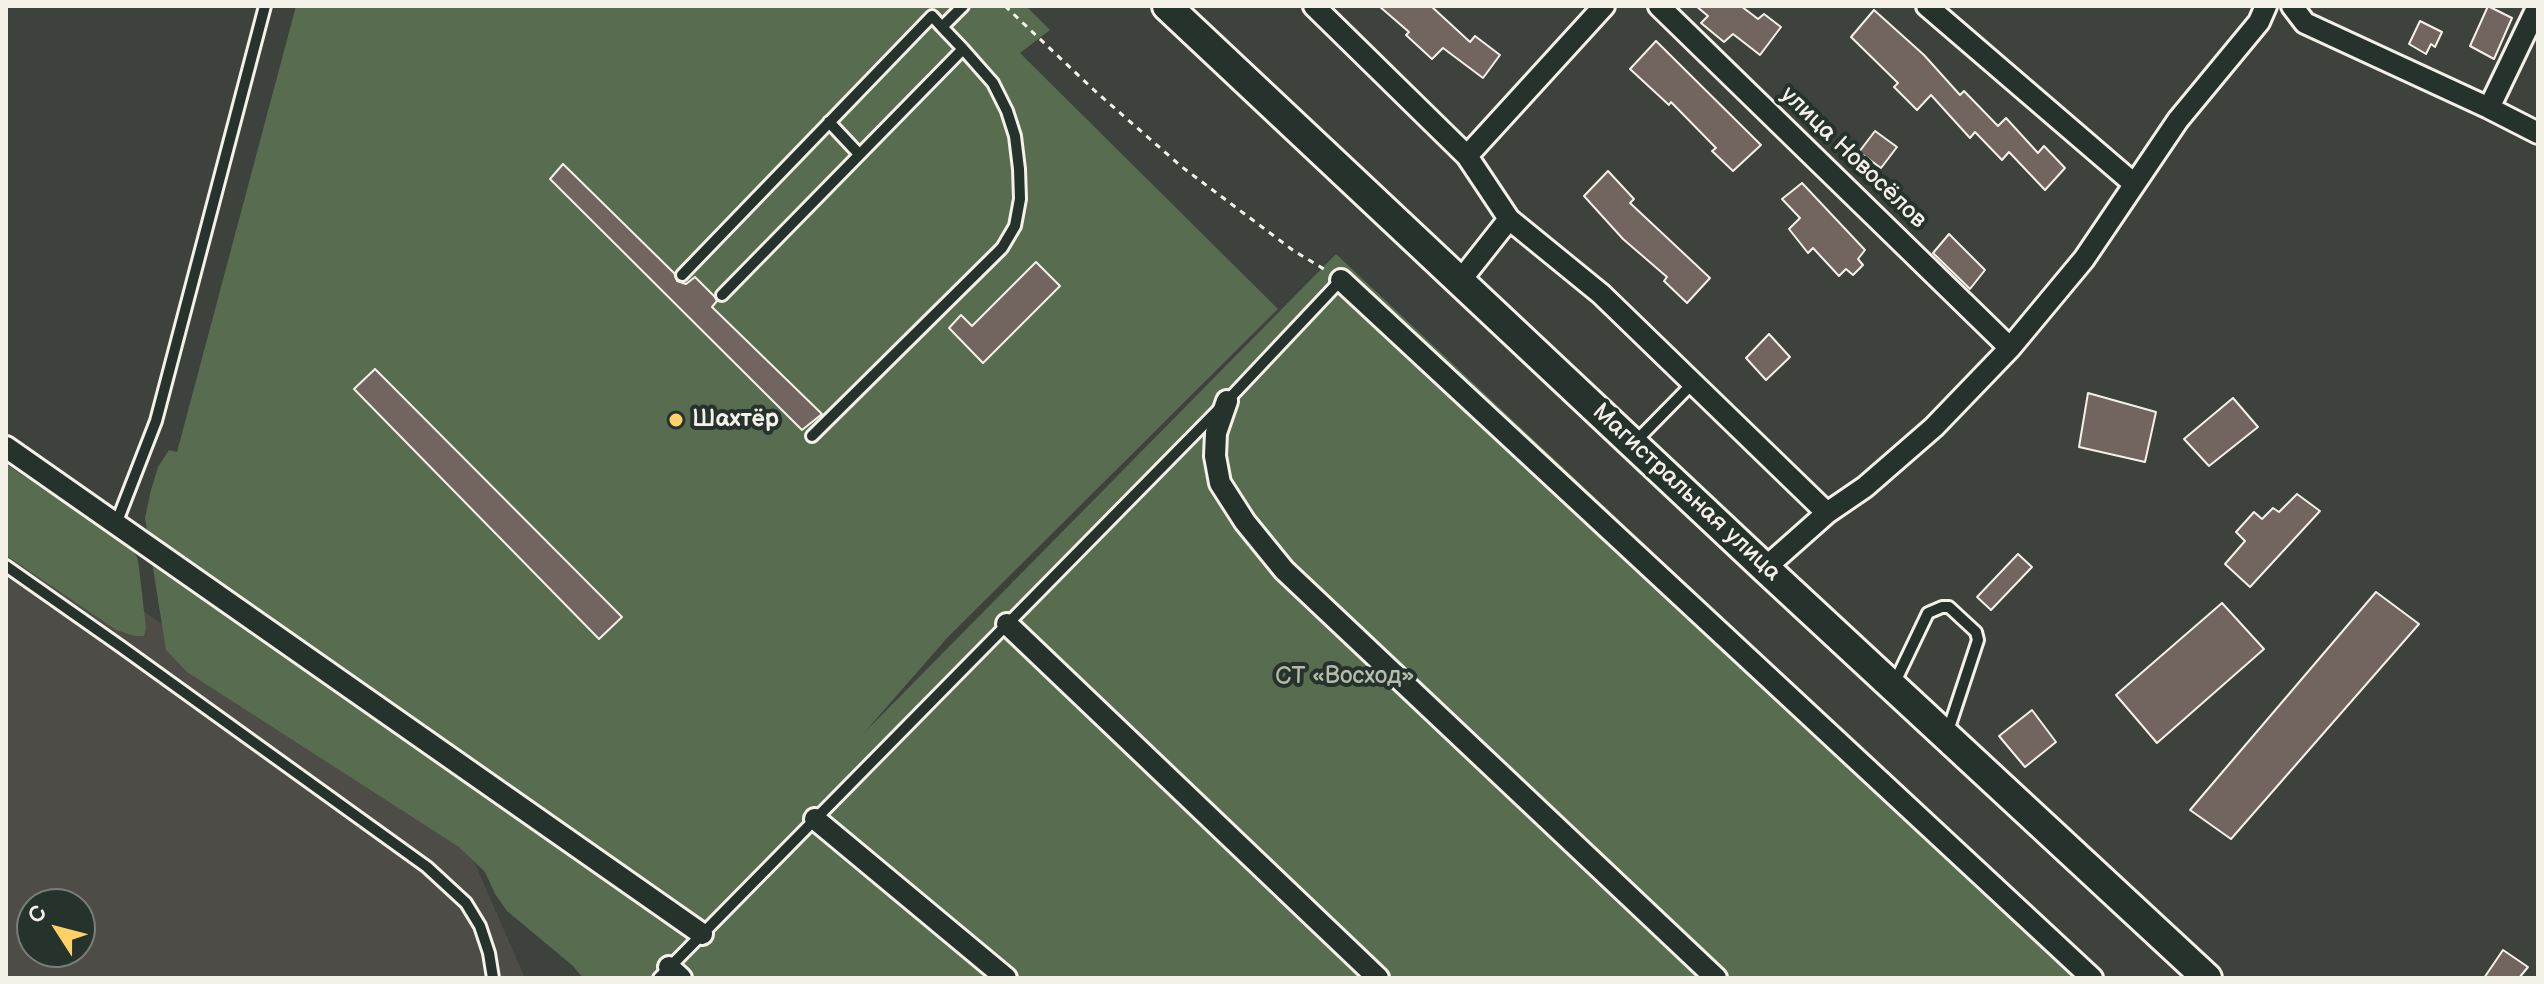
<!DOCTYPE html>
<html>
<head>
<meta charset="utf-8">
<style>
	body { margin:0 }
	#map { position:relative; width:2544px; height:984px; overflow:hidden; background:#3d423c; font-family:"Balsamiq Sans",sans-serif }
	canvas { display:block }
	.frame { position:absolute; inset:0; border:8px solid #f4f1e8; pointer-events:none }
	.north { position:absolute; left:16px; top:888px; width:80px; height:80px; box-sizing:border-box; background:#26332d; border:2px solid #787f78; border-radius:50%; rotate:306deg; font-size:22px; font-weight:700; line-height:32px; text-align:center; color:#f4f1e8 }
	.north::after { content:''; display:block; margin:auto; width:28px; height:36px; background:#ffd166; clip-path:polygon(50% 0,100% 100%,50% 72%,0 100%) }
</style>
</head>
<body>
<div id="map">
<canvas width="2544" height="984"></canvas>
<div class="frame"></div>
<div class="north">С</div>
</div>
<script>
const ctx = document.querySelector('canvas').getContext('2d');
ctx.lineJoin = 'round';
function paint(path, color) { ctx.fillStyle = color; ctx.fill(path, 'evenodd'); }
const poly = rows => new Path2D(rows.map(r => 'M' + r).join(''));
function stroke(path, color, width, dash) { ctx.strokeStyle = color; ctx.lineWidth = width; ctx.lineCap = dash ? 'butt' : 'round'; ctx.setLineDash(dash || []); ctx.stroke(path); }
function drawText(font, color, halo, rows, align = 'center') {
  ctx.font = font + ' "Balsamiq Sans",sans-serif'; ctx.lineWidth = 8; ctx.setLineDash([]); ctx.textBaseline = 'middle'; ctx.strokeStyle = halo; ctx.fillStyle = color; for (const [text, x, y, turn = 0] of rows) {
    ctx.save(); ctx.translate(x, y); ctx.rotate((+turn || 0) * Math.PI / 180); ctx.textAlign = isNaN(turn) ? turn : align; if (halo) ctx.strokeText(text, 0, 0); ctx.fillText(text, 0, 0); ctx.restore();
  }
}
paint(poly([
	[6,515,462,834,525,978,6,978],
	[32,904,80,904,80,952,32,952]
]), '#4d4c46');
paint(poly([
	[296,6,1026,6,1050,30,1020,53,1278,309,948,637,863,734,1336,254,2106,978,583,978,573,966,507,911,495,894,485,872,459,847,187,672,166,650,145,518,151,490,158,467,169,450,177,452],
	[6,464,131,548,137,557,139,568,146,628,144,636,135,636,116,630,6,555]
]), '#586c50');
const building = poly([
	[1379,6,1431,6,1470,42,1475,36,1500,55,1483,78,1443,48,1432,59,1406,35,1409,32,1379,6],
	[1696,6,1741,6,1758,19,1764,14,1781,27,1760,55,1733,34,1724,42,1701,23,1708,16,1696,6],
	[2488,6,2512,18,2494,59,2470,46,2488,6],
	[1874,10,1924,55,1960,95,1964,91,1998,126,2006,118,2038,153,2044,146,2065,168,2045,190,2009,152,2002,160,1975,132,1970,138,1931,95,1917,110,1894,87,1898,83,1851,37,1874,10],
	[2420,21,2442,32,2435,47,2431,44,2426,54,2409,44,2420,21],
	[1656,41,1761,145,1733,171,1712,151,1716,148,1671,102,1669,105,1630,69,1656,41],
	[1875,131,1897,147,1881,168,1859,152,1875,131],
	[563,164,674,273,677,281,686,284,695,277,714,296,717,301,712,307,822,414,802,430,550,179,563,164],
	[1608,171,1634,199,1630,203,1710,278,1687,303,1664,281,1667,277,1623,239,1584,196,1608,171],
	[1802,183,1865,250,1858,259,1863,265,1853,275,1846,269,1839,276,1813,248,1808,253,1789,229,1800,218,1782,199,1802,183],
	[1949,234,1985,270,1970,289,1933,253,1949,234],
	[1036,262,1060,286,983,363,949,328,961,315,972,326,1036,262],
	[1769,334,1790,357,1766,380,1746,358,1769,334],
	[375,369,622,617,599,639,354,389,375,369],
	[2088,393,2156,412,2145,462,2079,447,2088,393],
	[2233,398,2258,427,2209,466,2184,439,2233,398],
	[2297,494,2320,511,2250,587,2225,564,2245,541,2236,532,2254,512,2262,519,2273,508,2279,512,2297,494],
	[2018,554,2032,567,1991,610,1977,597,2018,554],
	[2376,592,2419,624,2231,839,2190,810,2376,592],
	[2222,603,2264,649,2157,743,2116,695,2222,603],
	[2032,710,2056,742,2025,767,1999,736,2032,710],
	[2503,950,2528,967,2519,978,2484,978,2503,950]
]);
paint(building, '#72655f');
stroke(building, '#f4f1e8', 2);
const lane = poly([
	[829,122,859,154],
	[682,275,932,16,942,27,963,6],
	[722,295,963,49,942,27],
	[812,436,1002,248,1015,226,1020,199,1019,169,1015,136,1007,111,993,83,963,49],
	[1635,442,1692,384],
	[116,524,156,421,265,6],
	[6,566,120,646,427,867,466,903,480,926,489,953,493,978],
	[1895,682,1928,613,1942,607,1949,607,1976,632,1978,640,1947,734],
	[659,978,1227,401,1341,280]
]);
const street = poly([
	[1314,6,1467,156,1509,219,1601,294,1827,513],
	[1659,6,2010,348],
	[1927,6,2133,183],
	[2292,6,2305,23,2489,108,2538,133],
	[2489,108,2538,6],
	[1467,156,1604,6],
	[1341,280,2092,978],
	[1460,281,1509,219],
	[1227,401,1216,433,1215,456,1220,483,1245,522,1284,570,1716,978],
	[6,447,702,934],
	[1765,568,1827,513,1865,487,1934,427,2010,348,2084,259,2178,120,2259,22,2266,6],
	[1007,624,1378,978],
	[815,819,1006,978],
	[669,967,681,978]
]);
const secondary = poly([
	[1167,6,1765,568,2207,978]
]);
stroke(lane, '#f4f1e8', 16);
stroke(street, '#f4f1e8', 26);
stroke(secondary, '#f4f1e8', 34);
stroke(poly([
	[1005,6,1095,91,1182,167,1294,251,1324,269]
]), '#f4f1e8', 3, [6, 6]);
stroke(lane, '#26332d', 10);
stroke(street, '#26332d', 20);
stroke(secondary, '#26332d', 28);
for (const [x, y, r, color] of [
	[676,420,8,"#ffd166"]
]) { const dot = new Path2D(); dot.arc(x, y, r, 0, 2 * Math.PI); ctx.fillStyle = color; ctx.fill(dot); stroke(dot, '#26332d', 3); }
drawText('24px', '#f4f1e8', '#26332d', [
	["улица Новосёлов",1853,158,44],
	["Магистральная улица",1686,493,43]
]);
drawText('bold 24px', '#f4f1e8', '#26332d', [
	["Шахтёр",692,420]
], 'left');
drawText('24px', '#b6bcab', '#26332d', [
	["СТ «Восход»",1345,677]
]);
</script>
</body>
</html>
